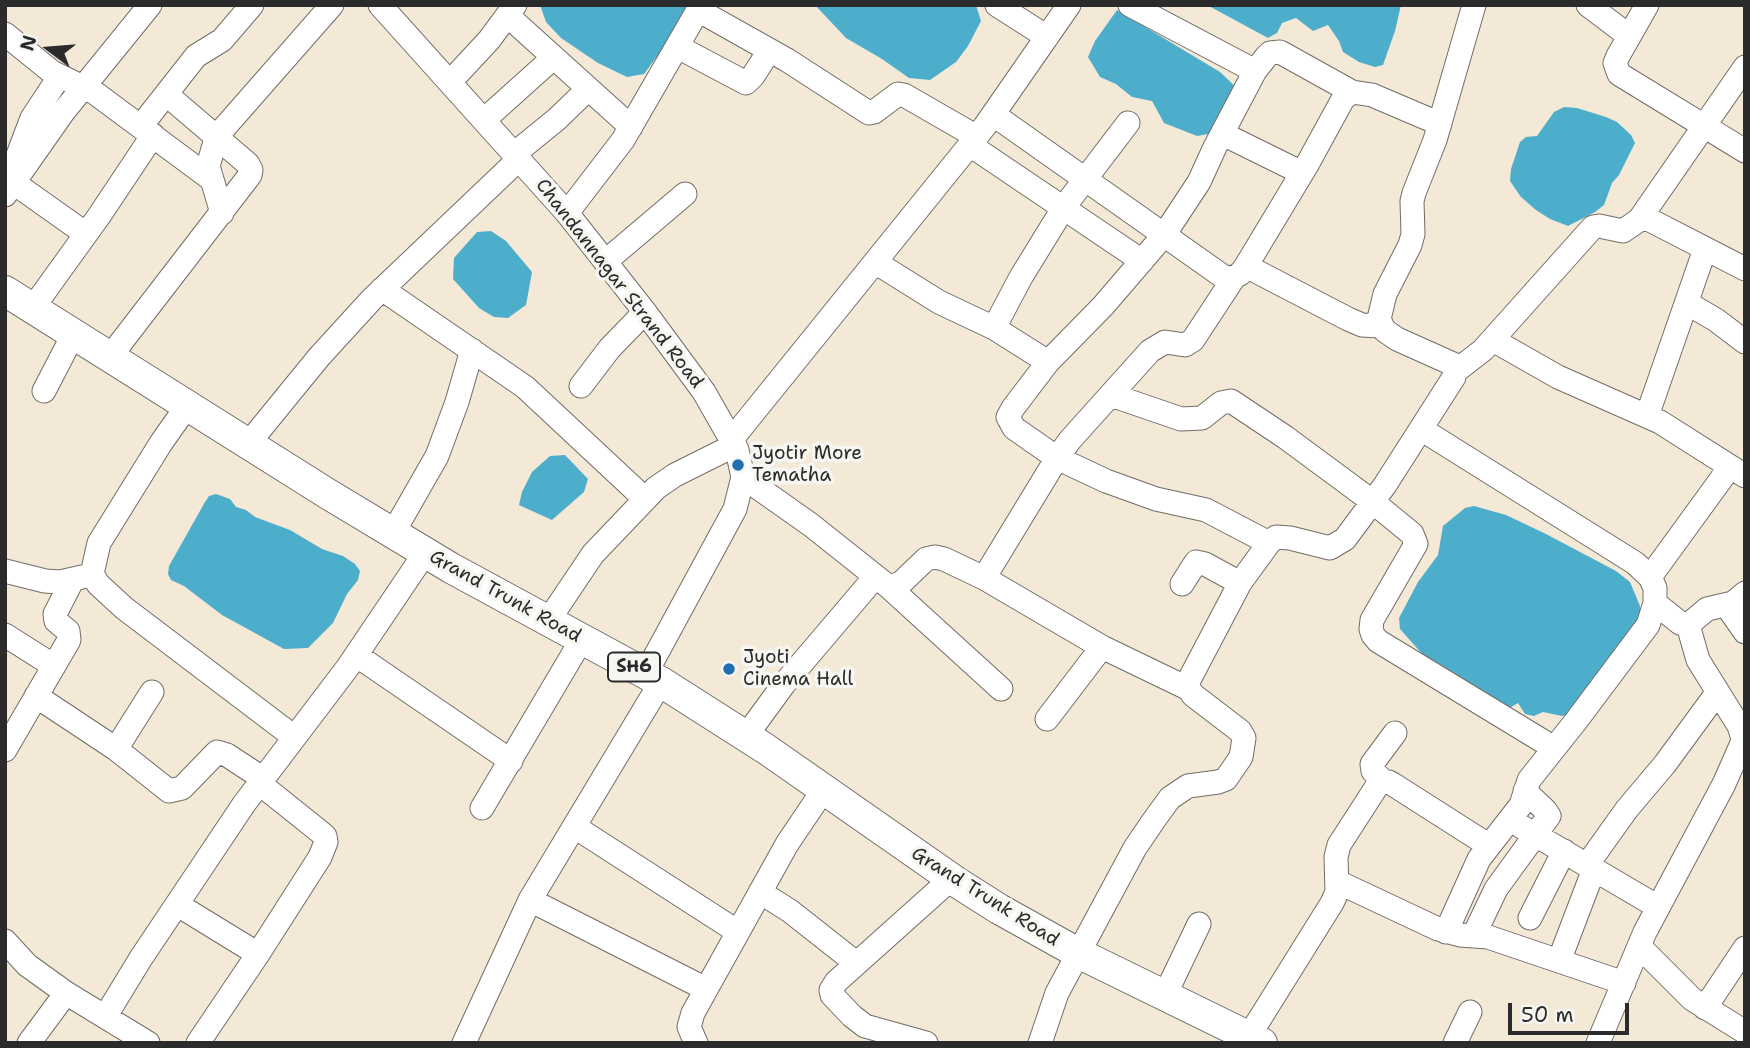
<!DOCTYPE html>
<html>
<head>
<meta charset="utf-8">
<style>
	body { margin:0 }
	#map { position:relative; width:1750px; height:1048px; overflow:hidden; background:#f4e8d6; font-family:"Shantell Sans",sans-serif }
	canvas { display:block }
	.frame { position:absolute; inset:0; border:7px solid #2b2b2b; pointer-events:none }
	.north { position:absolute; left:14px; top:14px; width:70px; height:70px; -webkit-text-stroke:5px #f6f6f2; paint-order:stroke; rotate:286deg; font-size:19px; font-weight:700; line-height:28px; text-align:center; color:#2b2b2b }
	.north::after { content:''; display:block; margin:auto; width:24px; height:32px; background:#2b2b2b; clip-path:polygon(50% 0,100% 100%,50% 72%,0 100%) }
	.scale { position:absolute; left:1508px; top:1003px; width:121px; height:32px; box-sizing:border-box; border:4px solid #2b2b2b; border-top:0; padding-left:9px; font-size:21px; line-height:24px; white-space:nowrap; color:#2b2b2b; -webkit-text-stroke:5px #f6f6f2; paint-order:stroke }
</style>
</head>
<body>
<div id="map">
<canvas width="1750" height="1048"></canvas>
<div class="frame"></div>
<div class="north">N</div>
<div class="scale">50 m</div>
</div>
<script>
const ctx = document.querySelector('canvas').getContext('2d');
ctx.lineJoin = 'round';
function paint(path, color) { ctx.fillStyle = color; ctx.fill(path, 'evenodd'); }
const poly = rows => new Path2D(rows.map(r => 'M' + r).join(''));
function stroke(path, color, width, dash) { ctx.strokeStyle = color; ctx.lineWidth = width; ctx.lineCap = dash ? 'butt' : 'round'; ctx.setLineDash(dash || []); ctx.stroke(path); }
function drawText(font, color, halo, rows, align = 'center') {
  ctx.font = font + ' "Shantell Sans",sans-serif'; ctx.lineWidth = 7; ctx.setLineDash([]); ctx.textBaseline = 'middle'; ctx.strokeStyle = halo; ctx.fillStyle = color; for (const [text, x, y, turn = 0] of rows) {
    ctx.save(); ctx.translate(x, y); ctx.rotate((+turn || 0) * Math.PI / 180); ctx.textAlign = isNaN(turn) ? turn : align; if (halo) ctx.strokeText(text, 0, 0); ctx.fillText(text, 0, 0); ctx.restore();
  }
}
paint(poly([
	[540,5,687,5,672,36,644,74,627,77,598,63,561,38,546,22],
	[815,5,976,5,981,21,968,46,956,62,930,80,909,78,882,59,846,38],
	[1207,5,1401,5,1395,31,1383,65,1375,67,1359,62,1343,52,1339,41,1328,25,1313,31,1296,18,1282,23,1277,33,1268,38],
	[1117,10,1220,72,1239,90,1214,133,1197,136,1164,123,1152,101,1132,97,1116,84,1100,77,1088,57,1095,41],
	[1564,107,1577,108,1606,117,1617,122,1631,135,1635,143,1619,175,1612,183,1604,205,1595,212,1568,226,1550,219,1536,210,1521,197,1510,181,1511,169,1520,142,1526,137,1537,136,1554,112],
	[491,231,506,241,532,272,526,305,508,318,494,317,479,308,453,279,454,258,477,232],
	[565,455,588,479,584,492,552,520,519,505,522,492,532,472,550,456],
	[216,494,230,499,236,507,246,510,255,517,290,530,322,549,343,556,355,564,360,571,358,580,347,594,333,623,308,648,284,649,222,615,184,586,171,580,168,574,169,566,205,502,209,496],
	[1474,506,1506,515,1546,534,1616,571,1630,582,1640,606,1641,625,1574,713,1562,716,1543,712,1534,716,1525,714,1518,703,1506,710,1424,656,1400,629,1399,618,1418,582,1438,555,1443,526,1465,508]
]), '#4daecc');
const minor = poly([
	[380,5,567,213,645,312,704,392,737,450,743,477,735,509,646,673],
	[997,5,1047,37],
	[1130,5,1255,71],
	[1588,5,1629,36],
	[1647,5,1618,56,1615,63,1619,74,1745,151],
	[698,10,787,60,869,113,874,112,898,94,904,95,977,137],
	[508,16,631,127],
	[5,34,52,72,95,93,211,179],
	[678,47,746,83,753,76,769,51],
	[450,82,489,40,515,5],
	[994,115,1228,280,1240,274,1246,266,1308,163,1343,99,1352,92,1372,95,1440,124],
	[484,120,553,58],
	[141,126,196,56,222,40,252,5],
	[1223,134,1302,173],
	[970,145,1142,261],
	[514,154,557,119,588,89],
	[13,168,32,118,59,77],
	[14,183,86,234],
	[5,195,64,111,150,5],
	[222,213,208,166,215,142,224,128,332,5],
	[567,213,623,140,701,5],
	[1642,216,1745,269],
	[606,261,685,194],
	[875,262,939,302,994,328,1048,362],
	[1246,266,1348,319,1362,325,1381,326],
	[382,289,525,387,645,499],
	[1687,303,1716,320,1745,342],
	[32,309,99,216,153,135],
	[994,328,1021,277,1064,207,1128,123],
	[1493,340,1558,377,1660,422,1745,476],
	[109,358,250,175,251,170,248,164,166,94],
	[1456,371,1483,350,1593,227,1599,226,1623,231,1639,220,1745,67],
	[581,386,610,348,645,312],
	[44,391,73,335],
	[1111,395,1181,419,1202,418,1221,403,1231,401,1285,437,1373,502,1412,534,1416,544,1372,620,1371,629,1373,635,1378,641,1554,748],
	[187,406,161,443,99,543,92,574,98,584,124,608,294,737],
	[1647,416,1705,249],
	[1421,429,1635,563,1650,577,1655,588,1655,603,1648,625,1576,721,1529,780,1521,805,1479,859,1446,932],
	[732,439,985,126,1069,5],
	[248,444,319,357,372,299,519,159],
	[743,477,811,525,889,587,901,583,926,559,935,557,944,559,984,578,1102,647,1189,689],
	[393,533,437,456,457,402,472,350],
	[1269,543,1206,510,1156,499,1106,481,1057,458,1014,428,1008,417,1013,408,1048,362,1103,306,1164,235,1199,182,1215,147,1255,71,1266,57,1270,53,1280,52,1352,92],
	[5,571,45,581,60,582,82,577],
	[1650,577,1730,467],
	[984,578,1057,458,1070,440,1150,351,1165,342,1185,345,1193,340,1233,279],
	[1182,584,1196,562,1205,564,1240,583],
	[889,587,1001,689],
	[1655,603,1680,623,1688,625,1707,609,1733,603,1745,593],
	[1726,605,1745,632],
	[548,621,593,554,656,488,675,475,735,445],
	[1688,625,1698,660,1739,726,1745,745],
	[5,635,54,666],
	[356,655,511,761],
	[36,696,116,749,169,791,182,788,217,752,227,755,262,778],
	[1047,719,1102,647],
	[746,736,784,684,875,577],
	[116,749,152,692],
	[5,750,69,640,68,631,56,621,55,614,73,579],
	[1383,781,1373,771,1372,764,1395,733],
	[482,808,582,639],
	[575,827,738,932],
	[1522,827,1658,907],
	[1587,865,1627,809,1665,764,1717,693],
	[1338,882,1438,929,1460,935,1488,937,1624,983],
	[760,892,790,911,856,963],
	[530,900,706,989],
	[178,905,258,954],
	[1530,918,1564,851],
	[1474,935,1496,889,1549,816,1545,810,1525,791],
	[5,941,27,965,66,993,148,1043],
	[1639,946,1692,999,1745,1032],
	[1559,961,1594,869],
	[1165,995,1199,924],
	[1705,1008,1745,948],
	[105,1017,141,958,244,804,348,667,425,553],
	[1249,1036,1332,903,1337,892,1336,857,1339,845,1379,783,1389,782,1394,785,1488,845],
	[29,1043,66,993],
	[198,1043,258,954,320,857,326,842,325,836,319,831,259,783],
	[464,1043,530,900,661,682],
	[696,1043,689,1027,693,1013,787,844,824,789],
	[926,1043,865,1026,852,1016,832,995,831,990,836,982,951,879],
	[1040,1043,1057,993,1135,848,1154,820,1170,798,1188,786,1218,782,1226,779,1241,757,1244,738,1240,731,1193,695,1189,689,1188,682,1240,583,1269,543,1276,537,1290,538,1330,548,1345,539,1385,485,1454,377,1455,365,1397,339,1384,330,1379,319,1385,294,1410,245,1413,234,1412,201,1414,193,1435,140,1474,5],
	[1455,1043,1470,1012],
	[1598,1043,1645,932,1724,784,1742,743]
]);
const major = poly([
	[5,291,328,494,451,568,661,682,766,749,958,883,999,909,1078,953,1262,1043]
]);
stroke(minor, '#716d67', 25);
stroke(major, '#716d67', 32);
stroke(minor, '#fff', 23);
stroke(major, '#fff', 30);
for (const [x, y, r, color] of [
	[738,465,7,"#1f6fb2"],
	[729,669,7,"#1f6fb2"]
]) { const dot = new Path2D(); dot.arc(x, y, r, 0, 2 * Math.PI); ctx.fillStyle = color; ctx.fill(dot); stroke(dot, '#f6f6f2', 2.5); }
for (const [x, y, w] of [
	[634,667,52]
]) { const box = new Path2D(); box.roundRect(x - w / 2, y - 14.5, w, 29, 5); ctx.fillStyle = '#f6f6f2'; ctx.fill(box); stroke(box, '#2b2b2b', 2); }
drawText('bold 18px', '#2b2b2b', null, [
	["SH6",634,667]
]);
drawText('19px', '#2b2b2b', '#f6f6f2', [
	["Chandannagar Strand Road",619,284,52],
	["Grand Trunk Road",505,597,29],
	["Grand Trunk Road",985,897,32]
]);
drawText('19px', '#2b2b2b', '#f6f6f2', [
	["Jyotir More",752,454],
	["Tematha",752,476],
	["Jyoti",743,658],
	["Cinema Hall",743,680]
], 'left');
</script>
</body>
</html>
